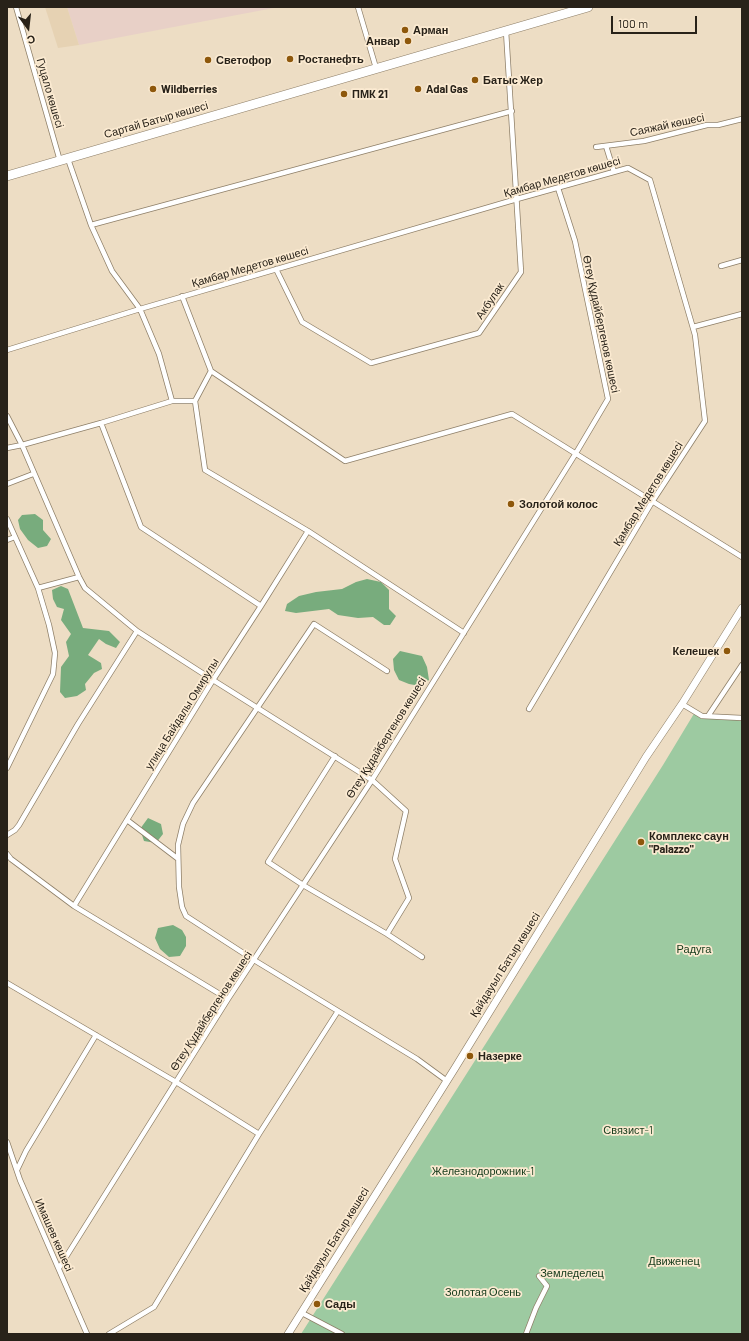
<!DOCTYPE html>
<html>
<head>
<meta charset="utf-8">
<style>
	body { margin:0 }
	#map { position:relative; width:749px; height:1341px; overflow:hidden; background:#edddc4; font-family:Barlow,sans-serif }
	canvas { display:block }
	.frame { position:absolute; inset:0; border:8px solid #282219; pointer-events:none }
	.north { position:absolute; left:8px; top:8px; width:40px; height:40px; -webkit-text-stroke:3px #fbead1; paint-order:stroke; rotate:165deg; font-size:11px; font-weight:700; line-height:16px; text-align:center; color:#282219 }
	.north::after { content:''; display:block; margin:auto; width:14px; height:18px; background:#282219; clip-path:polygon(50% 0,100% 100%,50% 72%,0 100%) }
	.scale { position:absolute; left:611px; top:16px; width:86px; height:18px; box-sizing:border-box; border:2px solid #282219; border-top:0; padding-left:5px; font-size:12px; line-height:14px; white-space:nowrap; color:#282219; -webkit-text-stroke:3px #fbead1; paint-order:stroke }
</style>
</head>
<body>
<div id="map">
<canvas width="749" height="1341"></canvas>
<div class="frame"></div>
<div class="north">С</div>
<div class="scale">100 m</div>
</div>
<script>
const ctx = document.querySelector('canvas').getContext('2d');
ctx.lineJoin = 'round';
function paint(path, color) { ctx.fillStyle = color; ctx.fill(path, 'evenodd'); }
const poly = rows => new Path2D(rows.map(r => 'M' + r).join(''));
function stroke(path, color, width, dash) { ctx.strokeStyle = color; ctx.lineWidth = width; ctx.lineCap = dash ? 'butt' : 'round'; ctx.setLineDash(dash || []); ctx.stroke(path); }
function drawText(font, color, halo, rows, align = 'center') {
  ctx.font = font + ' Barlow,sans-serif'; ctx.lineWidth = 3.5; ctx.setLineDash([]); ctx.textBaseline = 'middle'; ctx.strokeStyle = halo; ctx.fillStyle = color; for (const [text, x, y, turn = 0] of rows) {
    ctx.save(); ctx.translate(x, y); ctx.rotate((+turn || 0) * Math.PI / 180); ctx.textAlign = isNaN(turn) ? turn : align; if (halo) ctx.strokeText(text, 0, 0); ctx.fillText(text, 0, 0); ctx.restore();
  }
}
paint(poly([
	[67,7,279,7,79,45]
]), '#e8d0c7');
paint(poly([
	[45,7,67,7,79,45,58,48]
]), '#e6d2b3');
paint(poly([
	[695,712,702,716,742,718,742,1334,301,1334,663,765]
]), '#9dcaa1');
paint(poly([
	[35,514,43,520,43,530,51,539,47,546,38,548,28,540,20,529,18,520,22,515],
	[367,579,381,582,389,590,389,609,396,616,390,625,384,625,373,617,358,618,338,615,329,609,296,613,285,611,287,604,299,596,316,592,342,589,356,582],
	[61,586,68,589,83,628,109,631,120,642,116,648,106,644,99,639,88,655,101,663,102,669,94,673,85,684,86,690,77,696,65,698,60,692,61,667,69,656,66,642,71,634,61,620,64,609,57,607,53,599,52,590],
	[400,651,422,656,427,667,429,680,420,686,409,684,399,680,394,670,393,659],
	[148,818,161,824,163,834,156,843,144,841,140,829],
	[173,925,182,930,186,937,186,946,180,956,169,957,160,949,155,938,158,928]
]), '#78ac7d');
const street = poly([
	[16,7,60,161],
	[358,7,376,68],
	[606,146,614,172],
	[596,147,644,141,707,125,718,125,742,119],
	[68,159,91,225,112,271,140,309,159,354,172,401,101,423,141,527,261,606],
	[91,225,512,111],
	[721,266,742,260],
	[276,269,302,322,371,363,479,333,521,272,506,31],
	[182,296,211,371,195,401,205,470,308,531,464,633],
	[693,327,742,314],
	[7,350,140,309,517,199,628,168,650,180,695,335,705,421,652,502,529,709],
	[211,371,345,461,512,414,742,557],
	[172,401,195,401],
	[7,416,22,445,7,448],
	[101,423,22,445,79,577,85,588,137,631],
	[7,484,33,474],
	[7,519,38,588,49,625,55,653,53,674,7,768],
	[7,540,15,537],
	[38,588,79,577],
	[387,671,314,624,193,803,183,824,178,845,179,887,182,907,186,916,254,960,417,1059,447,1081],
	[682,704,702,716,742,718],
	[708,716,742,665],
	[335,756,268,862,303,885,387,934,422,957],
	[127,820,177,858],
	[7,835,15,830,19,825,78,724,137,631,213,680,372,780,406,811,395,859,409,898,387,934],
	[7,854,11,859,74,906,228,999],
	[74,906,213,680,261,606,308,531],
	[7,983,176,1082,259,1134],
	[7,1142,20,1180,87,1334],
	[17,1170,26,1151,96,1035],
	[59,1268,228,999,372,780,576,453,608,399,575,241,558,188],
	[302,1313,342,1334],
	[109,1334,154,1307,259,1134,338,1011],
	[526,1334,536,1308,547,1286,539,1276]
]);
const secondary = poly([
	[288,1334,455,1068,646,757,682,704,742,608]
]);
const highway = poly([
	[7,176,588,7]
]);
stroke(street, '#8e7f68', 6);
stroke(secondary, '#8e7f68', 8);
stroke(highway, '#8e7f68', 10);
stroke(street, '#fff', 4.5);
stroke(secondary, '#fff', 7);
stroke(highway, '#fff', 9);
for (const [x, y, r, color] of [
	[405,30,4,"#8e580c"],
	[408,41,4,"#8e580c"],
	[290,59,4,"#8e580c"],
	[208,60,4,"#8e580c"],
	[475,80,4,"#8e580c"],
	[153,89,4,"#8e580c"],
	[418,89,4,"#8e580c"],
	[344,94,4,"#8e580c"],
	[511,504,4,"#8e580c"],
	[727,651,4,"#8e580c"],
	[641,842,4,"#8e580c"],
	[470,1056,4,"#8e580c"],
	[317,1304,4,"#8e580c"]
]) { const dot = new Path2D(); dot.arc(x, y, r, 0, 2 * Math.PI); ctx.fillStyle = color; ctx.fill(dot); stroke(dot, '#fbead1', 1.5); }
drawText('bold 11px', '#282219', '#fbead1', [
	["Арман",413,30],
	["Анвар",400,41,"right"],
	["Ростанефть",298,59],
	["Светофор",216,60],
	["Батыс Жер",483,80],
	["Wildberries",161,89],
	["Adal Gas",426,89],
	["ПМК 21",352,94],
	["Золотой колос",519,504],
	["Келешек",719,651,"right"],
	["Комплекс саун",649,836],
	["\"Palazzo\"",649,849],
	["Назерке",478,1056],
	["Сады",325,1304]
], 'left');
drawText('11px', '#282219', '#fbead1', [
	["Гуцало көшесі",50,93,74],
	["Сартай Батыр көшесі",156,120,-16],
	["Саяжай көшесі",667,125,-12],
	["Қамбар Медетов көшесі",562,177,-16],
	["Қамбар Медетов көшесі",250,267,-16],
	["Акбулак",490,301,-56],
	["Өтеу Құдайбергенов көшесі",601,324,78],
	["Қамбар Медетов көшесі",648,494,-58],
	["улица Байдалы Омирулы",182,714,-58],
	["Өтеу Құдайбергенов көшесі",386,738,-58],
	["Қайдауыл Батыр көшесі",505,965,-58],
	["Өтеу Құдайбергенов көшесі",211,1011,-57],
	["Имашев көшесі",54,1235,66],
	["Қайдауыл Батыр көшесі",334,1240,-58]
]);
drawText('11px', '#123919', '#fbead1', [
	["Радуга",694,949],
	["Связист-1",628,1130],
	["Железнодорожник-1",483,1171],
	["Движенец",674,1261],
	["Земледелец",572,1273],
	["Золотая Осень",483,1292]
]);
</script>
</body>
</html>
